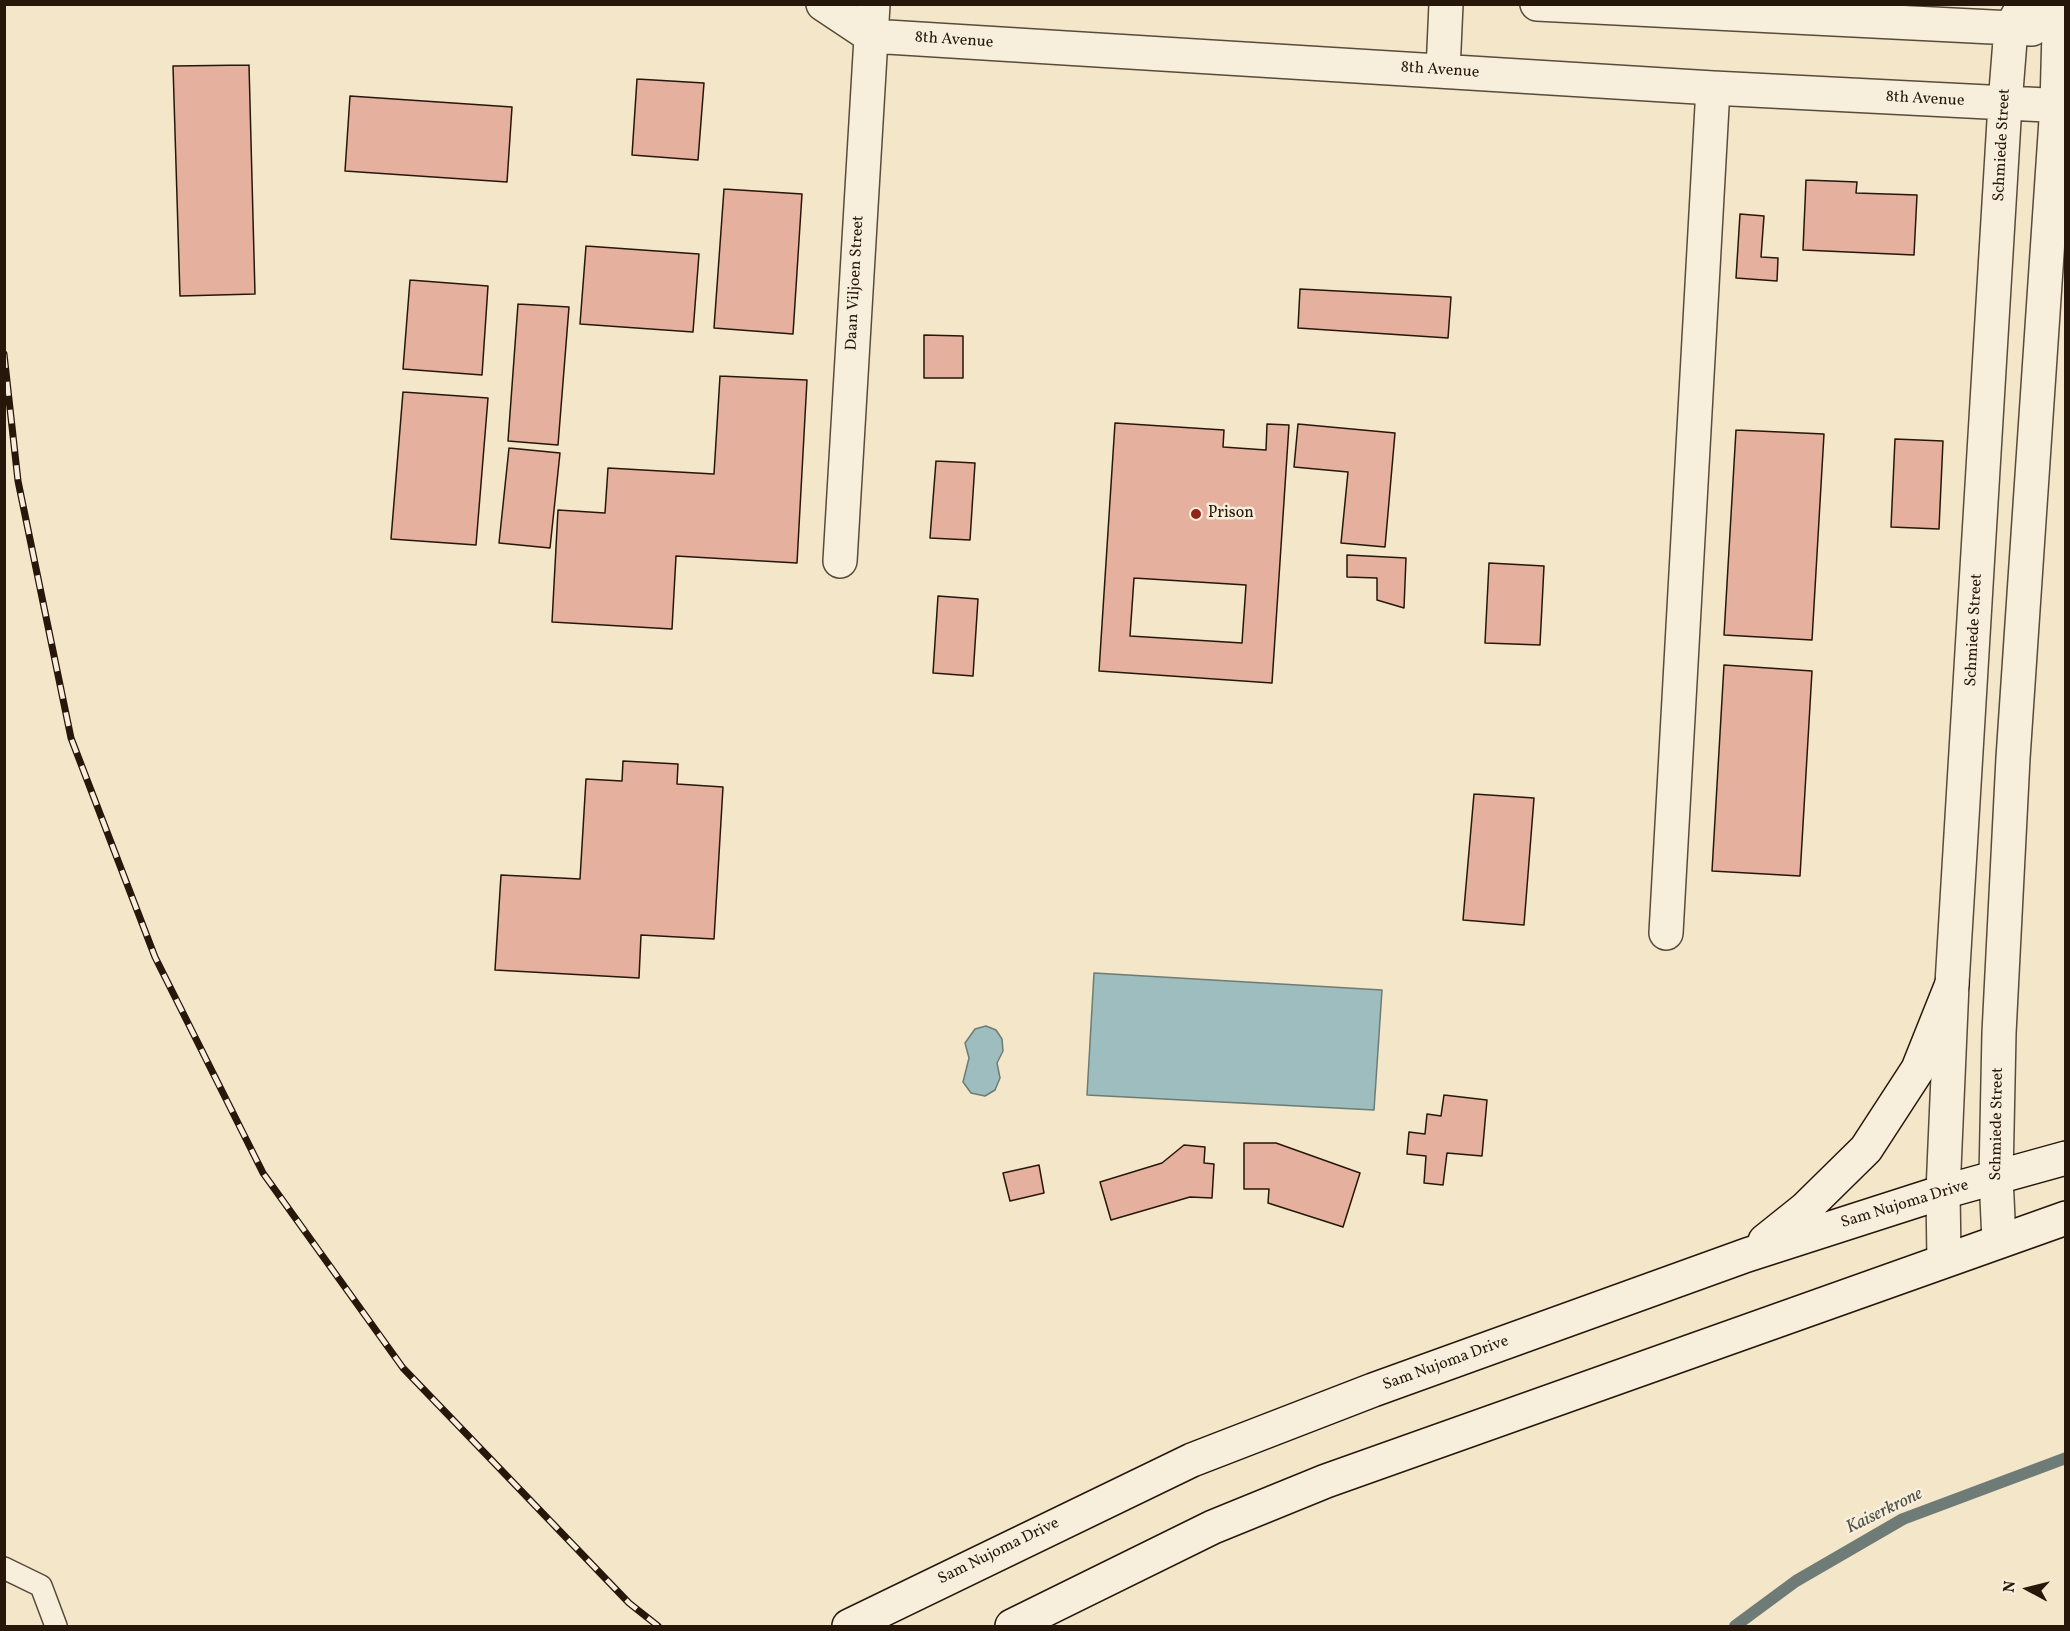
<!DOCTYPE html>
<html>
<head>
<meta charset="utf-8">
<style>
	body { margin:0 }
	#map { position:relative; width:2070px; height:1631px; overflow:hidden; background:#f3e6c9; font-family:Vollkorn,serif }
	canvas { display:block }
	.frame { position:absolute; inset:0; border:6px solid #26170a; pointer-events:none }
	.north { position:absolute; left:1998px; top:1559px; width:60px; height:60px; -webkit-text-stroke:4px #f7efdc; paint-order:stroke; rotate:277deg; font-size:16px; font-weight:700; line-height:24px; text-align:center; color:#26170a }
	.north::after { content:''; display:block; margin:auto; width:21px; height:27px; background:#26170a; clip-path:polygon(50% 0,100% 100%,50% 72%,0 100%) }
</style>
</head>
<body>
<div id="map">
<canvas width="2070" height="1631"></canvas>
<div class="frame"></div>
<div class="north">N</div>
</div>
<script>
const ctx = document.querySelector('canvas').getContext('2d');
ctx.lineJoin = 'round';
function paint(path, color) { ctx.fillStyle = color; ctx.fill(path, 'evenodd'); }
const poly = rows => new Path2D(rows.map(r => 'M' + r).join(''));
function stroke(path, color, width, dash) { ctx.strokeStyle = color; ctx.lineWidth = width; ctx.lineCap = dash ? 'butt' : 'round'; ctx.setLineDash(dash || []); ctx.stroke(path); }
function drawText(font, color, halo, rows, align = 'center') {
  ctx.font = font + ' Vollkorn,serif'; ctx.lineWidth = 5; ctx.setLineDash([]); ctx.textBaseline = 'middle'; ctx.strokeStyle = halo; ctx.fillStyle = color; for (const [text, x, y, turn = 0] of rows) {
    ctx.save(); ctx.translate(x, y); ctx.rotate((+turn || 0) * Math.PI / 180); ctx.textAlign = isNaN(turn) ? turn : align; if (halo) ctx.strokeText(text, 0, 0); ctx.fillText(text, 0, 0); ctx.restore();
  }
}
const water = poly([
	[1094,973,1382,990,1374,1110,1087,1095,1094,973],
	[986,1026,996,1030,1002,1039,1003,1051,997,1063,1000,1078,995,1090,985,1096,971,1093,963,1082,969,1058,965,1043,975,1029,986,1026]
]);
paint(water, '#9ebdbe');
stroke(water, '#6e7b76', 1.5);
stroke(poly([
	[1735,1626,1796,1581,1903,1519,2066,1458]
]), '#6e7b76', 12);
const building = poly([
	[249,65,255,294,180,296,173,66,249,65],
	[637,79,704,83,698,160,632,155,637,79],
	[350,96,512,107,507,182,345,171,350,96],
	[1806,180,1857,182,1856,193,1917,195,1914,255,1803,250,1806,180],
	[724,189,802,194,793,334,714,328,724,189],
	[1740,214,1764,216,1761,257,1778,258,1777,281,1736,278,1740,214],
	[586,246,699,254,693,332,580,324,586,246],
	[410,280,488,286,482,375,403,369,410,280],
	[1300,289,1451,297,1448,338,1298,328,1300,289],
	[518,304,569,307,558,445,508,441,518,304],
	[924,335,963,336,963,378,924,378,924,335],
	[720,376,807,380,797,563,676,556,672,629,552,622,558,510,605,513,608,468,714,474,720,376],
	[403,392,488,398,476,545,391,539,403,392],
	[1115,423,1224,430,1223,447,1266,450,1267,424,1289,425,1272,683,1099,671,1115,423],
	[1134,578,1246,585,1242,643,1130,636,1134,578],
	[1298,424,1395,433,1385,547,1341,543,1348,472,1294,467,1298,424],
	[1736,430,1824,434,1812,640,1724,635,1736,430],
	[1895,439,1943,441,1939,529,1891,527,1895,439],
	[509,448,560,453,550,548,499,543,509,448],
	[936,461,975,463,970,540,930,538,936,461],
	[1347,555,1406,558,1404,608,1377,600,1377,578,1347,577,1347,555],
	[1489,563,1544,566,1540,645,1485,643,1489,563],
	[938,596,978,599,973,676,933,673,938,596],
	[1724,665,1812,671,1800,876,1712,871,1724,665],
	[623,761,678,764,677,784,723,787,714,939,641,935,639,978,495,970,501,875,580,879,586,779,622,781,623,761],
	[1474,794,1534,798,1524,925,1463,920,1474,794],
	[1444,1095,1487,1100,1482,1156,1447,1153,1443,1185,1424,1183,1426,1156,1407,1154,1409,1132,1425,1134,1427,1114,1441,1116,1444,1095],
	[1244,1143,1276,1143,1360,1173,1343,1227,1268,1203,1269,1189,1244,1189,1244,1143],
	[1184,1145,1205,1147,1204,1163,1214,1164,1212,1198,1190,1197,1111,1220,1100,1182,1162,1163,1184,1145],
	[1039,1165,1044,1193,1010,1201,1003,1173,1039,1165]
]);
paint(building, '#e6b09e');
stroke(building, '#26170a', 1.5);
const lane = poly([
	[4,1568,41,1586,56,1626]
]);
const street = poly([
	[823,4,871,36,1713,88,2066,106],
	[1537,4,2032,29],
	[1443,71,1446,4],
	[840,561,873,4],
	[1666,933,1713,88],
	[1999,1241,1996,1177,1999,1033,2013,758,2057,105,2059,31,2046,4],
	[1944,1260,1943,1192,1952,984,2005,104,2011,28,2024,4]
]);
const secondary = poly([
	[1765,1241,1805,1209,1866,1149,1918,1069,1952,984],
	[849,1626,1192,1460,1373,1390,1747,1255,1943,1192,2066,1158],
	[1012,1626,1213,1527,1326,1481,2066,1218]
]);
stroke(lane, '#594b3a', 24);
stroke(street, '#594b3a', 36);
stroke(secondary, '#26170a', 36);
stroke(lane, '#f7efdc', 21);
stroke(street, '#f7efdc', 33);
stroke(secondary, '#f7efdc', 33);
const rail = poly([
	[4,354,18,481,71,738,155,957,263,1173,403,1368,629,1603,658,1626]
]);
stroke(rail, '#26170a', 7);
stroke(rail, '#f7efdc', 4.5, [14]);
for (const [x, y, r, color] of [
	[1196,514,6,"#8f2418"]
]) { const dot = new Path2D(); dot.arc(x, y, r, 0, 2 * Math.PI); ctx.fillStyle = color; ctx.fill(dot); stroke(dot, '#f7efdc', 2); }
drawText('16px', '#26170a', '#f7efdc', [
	["8th Avenue",954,41,4],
	["8th Avenue",1440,71,4],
	["8th Avenue",1925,100,3],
	["Schmiede Street",2003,145,-87],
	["Daan Viljoen Street",856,283,-87],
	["Schmiede Street",1975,630,-87],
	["Schmiede Street",1998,1124,-89],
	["Sam Nujoma Drive",1905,1205,-17],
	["Sam Nujoma Drive",1446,1364,-20],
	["Sam Nujoma Drive",999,1552,-26]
]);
drawText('16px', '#26170a', '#f7efdc', [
	["Prison",1208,514]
], 'left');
drawText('italic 18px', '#505149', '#f7efdc', [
	["Kaiserkrone",1885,1512,-26]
]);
</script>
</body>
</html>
